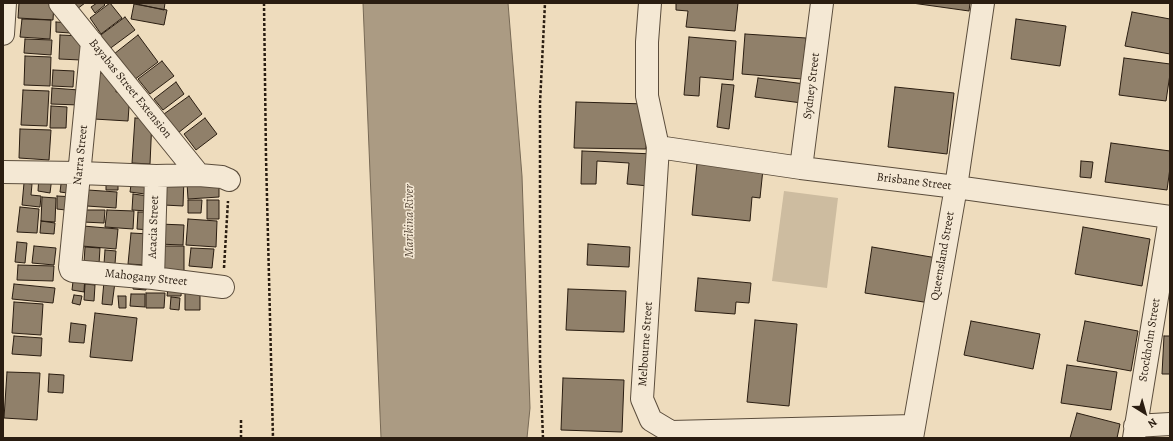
<!DOCTYPE html>
<html>
<head>
<meta charset="utf-8">
<style>
	body { margin:0 }
	#map { position:relative; width:1173px; height:441px; overflow:hidden; background:#eedcbd; font-family:Alegreya,serif }
	canvas { display:block }
	.frame { position:absolute; inset:0; border:4px solid #2a1d11; pointer-events:none }
	.north { position:absolute; left:1125px; top:393px; width:40px; height:40px; -webkit-text-stroke:3px #f4e8d4; paint-order:stroke; rotate:143deg; font-size:11px; font-weight:700; line-height:16px; text-align:center; color:#2a1d11 }
	.north::after { content:''; display:block; margin:auto; width:14px; height:18px; background:#2a1d11; clip-path:polygon(50% 0,100% 100%,50% 72%,0 100%) }
</style>
</head>
<body>
<div id="map">
<canvas width="1173" height="441"></canvas>
<div class="frame"></div>
<div class="north">N</div>
</div>
<script>
const ctx = document.querySelector('canvas').getContext('2d');
ctx.lineJoin = 'round';
function paint(path, color) { ctx.fillStyle = color; ctx.fill(path, 'evenodd'); }
const poly = rows => new Path2D(rows.map(r => 'M' + r).join(''));
function stroke(path, color, width, dash) { ctx.strokeStyle = color; ctx.lineWidth = width; ctx.lineCap = dash ? 'butt' : 'round'; ctx.setLineDash(dash || []); ctx.stroke(path); }
function drawText(font, color, halo, rows, align = 'center') {
  ctx.font = font + ' Alegreya,serif'; ctx.lineWidth = 3; ctx.setLineDash([]); ctx.textBaseline = 'middle'; ctx.strokeStyle = halo; ctx.fillStyle = color; for (const [text, x, y, turn = 0] of rows) {
    ctx.save(); ctx.translate(x, y); ctx.rotate((+turn || 0) * Math.PI / 180); ctx.textAlign = isNaN(turn) ? turn : align; if (halo) ctx.strokeText(text, 0, 0); ctx.fillText(text, 0, 0); ctx.restore();
  }
}
paint(poly([
	[784,191,838,198,827,288,772,281]
]), '#cdbca0');
const water = poly([
	[363,3,508,3,522,176,530,408,527,438,381,438,363,3]
]);
paint(water, '#ab9b83');
stroke(water, '#776955', 1);
const building = poly([
	[19,3,54,3,53,20,18,18,19,3],
	[72,3,85,3,77,9,72,3],
	[97,3,103,3,105,5,95,13,91,7,97,3],
	[110,3,122,18,101,34,90,18,110,3],
	[137,3,165,3,164,10,137,4,137,3],
	[676,3,738,3,735,31,686,27,688,11,676,10,676,3],
	[912,3,970,3,969,11,912,3],
	[134,4,167,10,164,25,131,19,134,4],
	[1132,12,1170,19,1170,54,1125,46,1132,12],
	[125,17,135,30,108,50,98,37,125,17],
	[22,19,51,20,50,39,20,37,22,19],
	[1016,19,1066,26,1060,66,1011,59,1016,19],
	[56,22,71,23,70,33,56,32,56,22],
	[745,34,806,38,802,79,742,74,745,34],
	[60,35,82,36,81,60,59,59,60,35],
	[138,35,158,62,134,80,114,54,138,35],
	[689,37,736,41,733,80,700,77,699,96,684,95,689,37],
	[25,39,52,40,51,55,24,53,25,39],
	[25,56,51,57,50,86,24,85,25,56],
	[1124,58,1170,64,1170,74,1166,101,1119,95,1124,58],
	[162,61,174,76,150,94,138,79,162,61],
	[53,70,74,71,73,87,52,86,53,70],
	[96,73,117,73,116,92,130,92,128,121,94,119,96,73],
	[758,78,805,84,802,103,755,97,758,78],
	[176,82,184,94,163,110,154,99,176,82],
	[722,84,734,85,729,129,717,127,722,84],
	[895,87,954,93,947,154,888,147,895,87],
	[52,88,79,90,79,105,51,104,52,88],
	[23,90,49,91,47,126,21,125,23,90],
	[189,96,202,114,178,133,164,114,189,96],
	[576,102,647,104,646,149,574,148,576,102],
	[51,106,67,107,66,128,50,128,51,106],
	[135,118,152,119,150,164,132,163,135,118],
	[205,118,217,134,196,150,184,134,205,118],
	[20,129,51,130,49,160,19,158,20,129],
	[1111,143,1170,151,1170,168,1167,190,1105,182,1111,143],
	[582,151,654,154,649,186,627,184,629,163,597,161,596,184,581,184,582,151],
	[1081,161,1093,162,1091,178,1080,177,1081,161],
	[697,163,763,169,760,198,752,197,750,221,692,215,697,163],
	[39,176,52,177,50,193,38,191,39,176],
	[62,176,75,194,60,192,62,176],
	[106,176,118,176,118,190,106,190,106,176],
	[132,178,147,179,145,194,130,192,132,178],
	[164,179,184,179,183,206,164,205,164,179],
	[219,182,219,197,188,199,187,183,219,182],
	[24,183,32,184,31,195,41,196,40,207,22,205,24,183],
	[88,190,117,192,116,208,87,206,88,190],
	[133,194,148,196,147,211,132,210,133,194],
	[57,196,75,197,74,211,57,209,57,196],
	[42,197,56,198,55,222,41,221,42,197],
	[188,200,202,200,201,213,188,213,188,200],
	[207,200,219,200,219,219,207,219,207,200],
	[20,207,39,209,37,233,17,232,20,207],
	[84,210,105,210,104,223,83,222,84,210],
	[107,210,134,211,133,229,105,227,107,210],
	[138,212,150,212,149,230,137,229,138,212],
	[188,219,217,221,216,247,186,245,188,219],
	[41,221,55,223,54,234,40,233,41,221],
	[159,224,184,225,183,245,158,244,159,224],
	[83,226,118,229,116,249,82,246,83,226],
	[1083,227,1150,239,1142,286,1075,274,1083,227],
	[131,233,149,234,146,265,128,264,131,233],
	[17,242,27,243,25,263,15,262,17,242],
	[588,244,630,247,629,267,587,265,588,244],
	[34,246,56,248,54,265,32,263,34,246],
	[161,246,184,246,184,271,160,271,161,246],
	[85,247,100,248,99,264,84,263,85,247],
	[872,247,937,258,930,303,865,293,872,247],
	[191,248,214,249,212,268,189,266,191,248],
	[105,250,116,251,115,264,104,264,105,250],
	[18,265,54,266,53,281,17,280,18,265],
	[74,273,85,274,84,292,72,290,74,273],
	[698,278,751,283,749,303,736,302,735,314,695,311,698,278],
	[134,280,147,281,146,290,133,289,134,280],
	[104,281,115,282,112,305,102,304,104,281],
	[169,281,182,282,181,296,167,296,169,281],
	[14,284,55,288,53,303,12,299,14,284],
	[85,284,95,285,94,301,84,300,85,284],
	[185,285,200,285,200,310,185,310,185,285],
	[568,289,626,291,624,332,566,330,568,289],
	[146,293,165,293,164,308,146,308,146,293],
	[131,294,145,294,145,307,130,306,131,294],
	[74,295,82,296,80,305,72,303,74,295],
	[118,296,126,296,126,308,119,308,118,296],
	[171,297,180,298,179,310,170,309,171,297],
	[14,302,43,304,41,335,12,333,14,302],
	[95,313,137,318,132,361,90,357,95,313],
	[755,320,797,324,789,406,747,402,755,320],
	[971,321,1040,334,1033,369,964,355,971,321],
	[1085,321,1138,331,1131,371,1077,361,1085,321],
	[71,323,86,325,84,343,69,342,71,323],
	[14,336,42,338,41,356,12,354,14,336],
	[1164,336,1170,336,1170,374,1162,374,1164,336],
	[1067,365,1117,372,1111,410,1061,403,1067,365],
	[7,372,40,373,37,420,4,418,7,372],
	[49,374,64,375,63,393,48,392,49,374],
	[563,378,624,380,622,432,561,430,563,378],
	[1077,413,1120,424,1117,438,1070,438,1077,413]
]);
paint(building, '#90806a');
stroke(building, '#2a1d11', 1);
const minor = poly([
	[60,3,199,175],
	[650,3,647,42,647,96,658,147,642,399,651,420,671,432,913,426],
	[3,34,5,3],
	[92,42,70,267,71,270,73,271,153,278,223,287],
	[658,147,801,168,956,187,1170,217],
	[801,168,822,3],
	[3,172,80,173,156,176,199,175,222,177,229,180],
	[153,278,156,176],
	[1135,426,1170,424],
	[912,438,956,187,983,3],
	[1134,438,1170,218]
]);
stroke(minor, '#5b4d3c', 24);
stroke(poly([
	[264,3,266,157,273,438],
	[224,268,228,201],
	[241,438,241,420],
	[543,438,540,362,540,103,545,3]
]), '#2a1d11', 2.5, [3, 2]);
stroke(minor, '#f4e8d4', 22);
drawText('12px', '#2a1d11', '#f4e8d4', [
	["Sydney Street",812,86,-83],
	["Bayabas Street Extension",130,89,51],
	["Narra Street",81,155,-84],
	["Brisbane Street",914,182,7],
	["Acacia Street",154,227,-88],
	["Queensland Street",943,256,-80],
	["Mahogany Street",146,278,6],
	["Stockholm Street",1150,340,-81],
	["Melbourne Street",646,344,-86]
]);
drawText('italic 13px', '#5e4f3f', '#f4e8d4', [
	["Marikina River",410,221,-90]
]);
</script>
</body>
</html>
